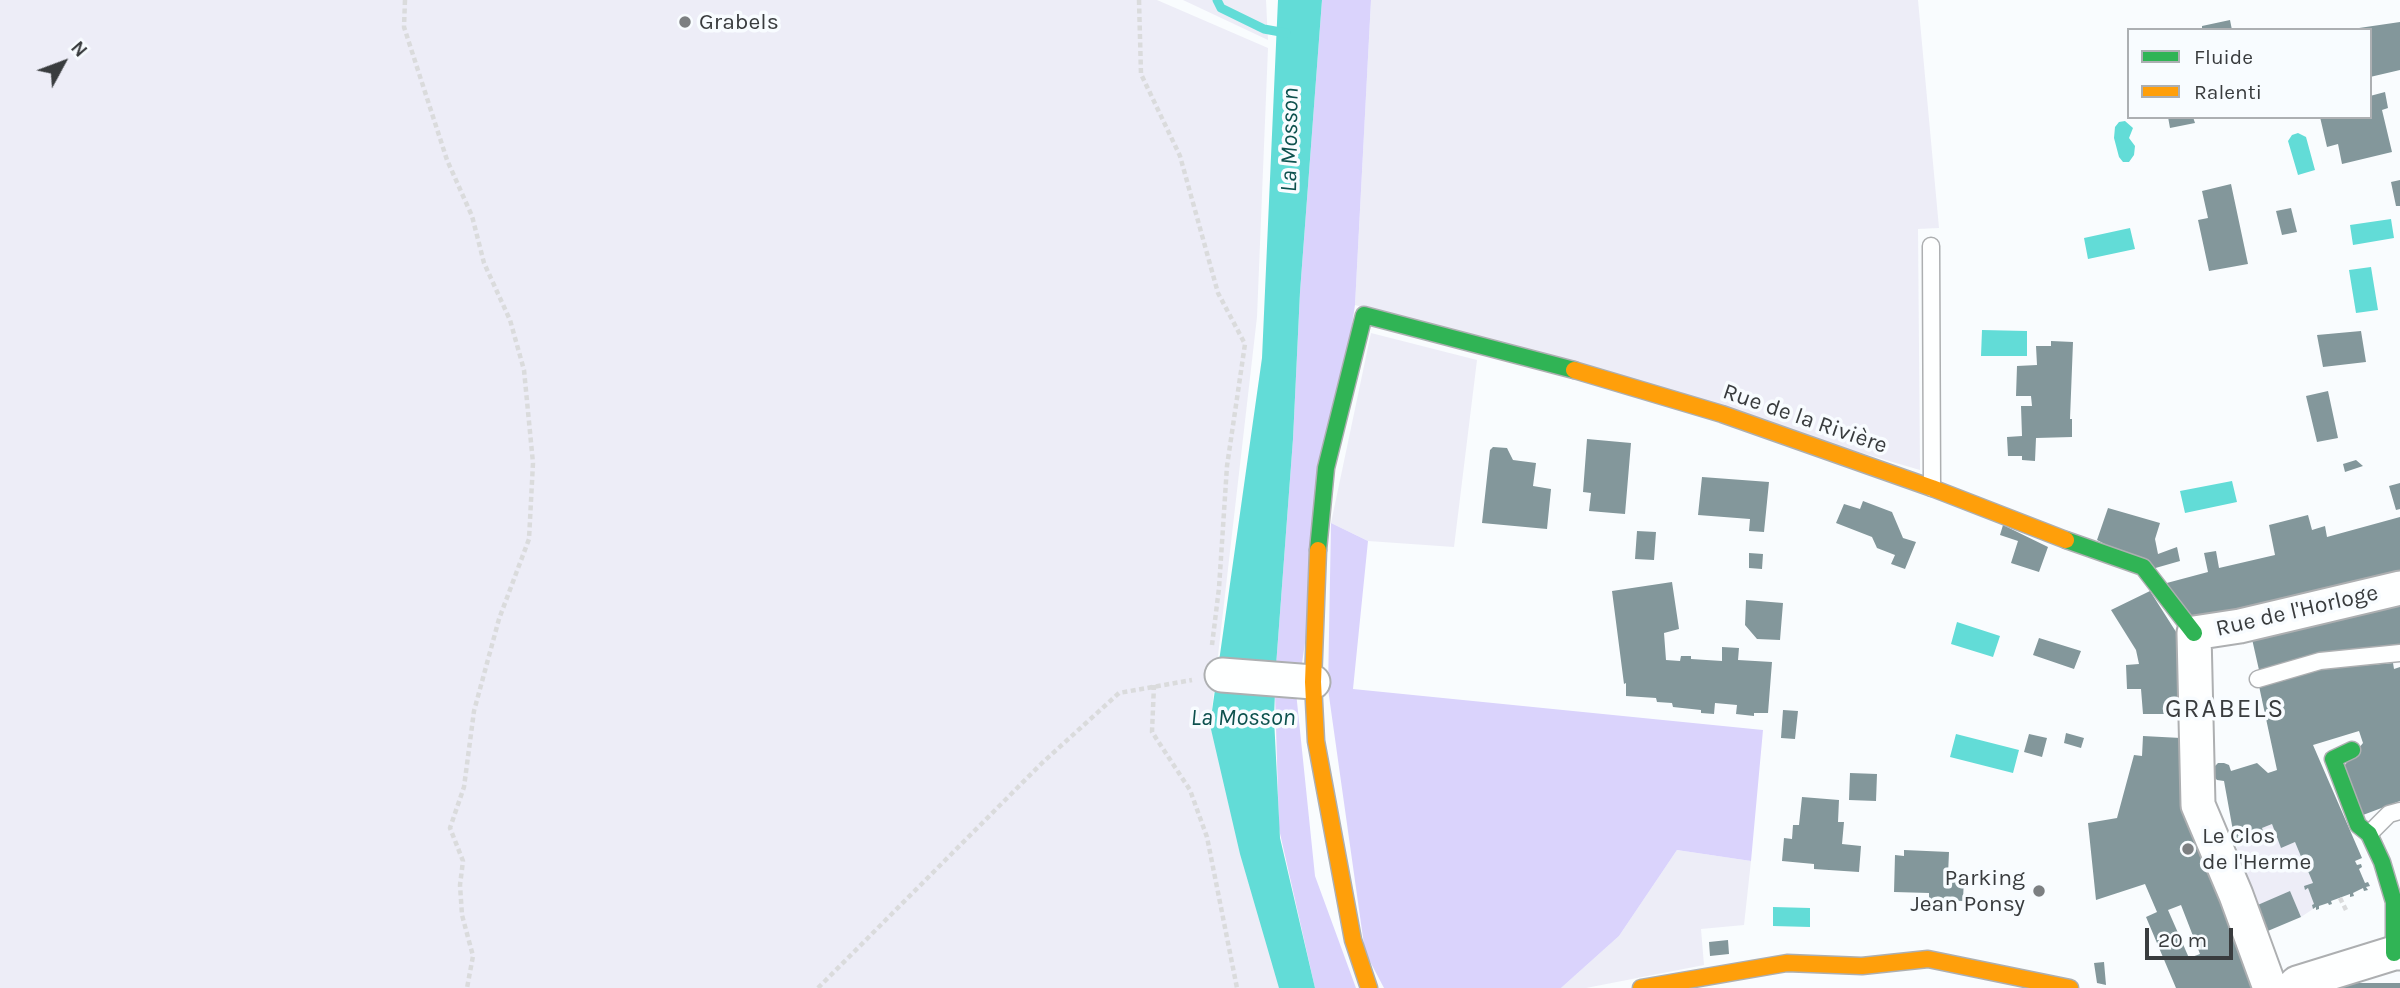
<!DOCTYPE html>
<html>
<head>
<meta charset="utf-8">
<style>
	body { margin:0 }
	#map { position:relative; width:2400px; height:988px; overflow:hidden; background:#f9fcfe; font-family:Karla,sans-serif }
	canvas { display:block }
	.legend { position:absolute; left:2127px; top:28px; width:245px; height:91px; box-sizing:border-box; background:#f8fcff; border:2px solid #acafb2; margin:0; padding:9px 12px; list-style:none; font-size:21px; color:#393c3e }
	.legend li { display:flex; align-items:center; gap:14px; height:35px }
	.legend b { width:35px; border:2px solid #acafb2 }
	.north { position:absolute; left:28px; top:28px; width:70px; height:70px; -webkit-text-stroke:5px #f8fcff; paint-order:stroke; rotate:49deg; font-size:19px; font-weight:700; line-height:28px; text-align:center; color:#393c3e }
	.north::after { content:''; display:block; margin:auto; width:24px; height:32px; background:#393c3e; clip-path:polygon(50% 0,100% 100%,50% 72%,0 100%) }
	.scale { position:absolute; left:2145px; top:928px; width:88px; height:32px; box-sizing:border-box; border:4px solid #393c3e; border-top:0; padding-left:9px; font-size:21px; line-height:24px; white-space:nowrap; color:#393c3e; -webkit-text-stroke:5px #f8fcff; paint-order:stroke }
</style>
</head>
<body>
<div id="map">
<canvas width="2400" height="988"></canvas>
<ul class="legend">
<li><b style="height:9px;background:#30b455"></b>Fluide</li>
<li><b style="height:9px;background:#ff9f0a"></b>Ralenti</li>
</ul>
<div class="north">N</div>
<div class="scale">20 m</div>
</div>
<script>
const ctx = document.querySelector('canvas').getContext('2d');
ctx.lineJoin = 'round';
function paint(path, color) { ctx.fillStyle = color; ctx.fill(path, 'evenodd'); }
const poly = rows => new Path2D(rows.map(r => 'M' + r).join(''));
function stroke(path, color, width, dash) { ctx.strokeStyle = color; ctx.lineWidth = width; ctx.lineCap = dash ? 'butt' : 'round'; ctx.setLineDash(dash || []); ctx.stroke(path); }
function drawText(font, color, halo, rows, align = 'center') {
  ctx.font = font + ' Karla,sans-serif'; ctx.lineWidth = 7; ctx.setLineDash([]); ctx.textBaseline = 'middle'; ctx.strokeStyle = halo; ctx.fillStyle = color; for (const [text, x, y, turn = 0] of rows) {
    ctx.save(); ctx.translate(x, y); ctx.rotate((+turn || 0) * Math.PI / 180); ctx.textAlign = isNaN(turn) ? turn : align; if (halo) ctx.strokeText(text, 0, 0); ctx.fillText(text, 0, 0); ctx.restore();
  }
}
paint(poly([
	[0,0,1157,0,1268,48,1257,317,1210,725,1280,988,0,988],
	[1183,0,1266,0,1268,40],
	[1371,0,1918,0,1939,228,1918,229,1920,470,1355,305],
	[1371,333,1477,360,1454,547,1368,541,1331,523],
	[2272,824,2281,847,2295,842,2302,859,2296,862,2298,867,2305,864,2313,883,2304,887,2305,889,2308,888,2314,904,2312,905,2313,909,2301,917,2290,892,2253,907,2235,842,2263,834,2262,828],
	[1677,850,1751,861,1744,925,1701,929,1704,965,1586,988,1561,988,1619,936]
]), '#ededf7');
paint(poly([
	[1322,0,1371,0,1355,305,1301,670,1276,666,1293,439,1300,292],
	[1331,523,1368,541,1353,689,1763,730,1751,861,1677,850,1619,936,1561,988,1384,988,1365,952,1328,689],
	[1296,692,1315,876,1356,988,1315,988,1279,829,1275,694]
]), '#dad3fc');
paint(poly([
	[1278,0,1322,0,1300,292,1293,439,1276,666,1274,718,1280,838,1315,988,1279,988,1240,854,1210,725,1262,358],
	[2125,121,2133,128,2129,138,2135,146,2134,155,2129,162,2123,162,2119,157,2114,138,2115,127,2119,122],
	[2298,133,2306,137,2315,170,2298,175,2288,141,2292,135],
	[2391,219,2394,238,2353,245,2350,225],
	[2130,228,2135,249,2088,259,2084,238],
	[2371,267,2378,310,2356,313,2349,270],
	[1982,330,2027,331,2027,356,1981,356],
	[2232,481,2237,502,2185,513,2180,491],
	[1957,622,2000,636,1993,657,1951,644],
	[1956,734,2019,750,2013,773,1950,757],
	[1773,907,1810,908,1810,927,1773,926]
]), '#62dcd7');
stroke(poly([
	[1217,0,1221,8,1264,29,1286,33]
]), '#62dcd7', 9);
paint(poly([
	[2230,20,2232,30,2202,30,2202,26],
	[2400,22,2400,70,2370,77,2370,30,2359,28],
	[2385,92,2388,108,2382,110,2392,152,2342,164,2338,144,2327,147,2320,117,2370,117,2370,96],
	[2168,117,2193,117,2195,123,2170,128],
	[2400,180,2400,206,2396,206,2391,182],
	[2231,184,2248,264,2209,271,2198,220,2208,218,2202,191],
	[2291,208,2297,232,2282,235,2276,211],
	[2361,331,2366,362,2323,367,2317,335],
	[2051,341,2073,342,2070,419,2072,419,2072,437,2036,438,2035,461,2022,460,2022,456,2008,456,2007,437,2022,436,2021,406,2032,406,2031,396,2016,396,2017,366,2037,365,2036,346,2051,346],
	[2328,391,2338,438,2317,442,2306,396],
	[1587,439,1631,443,1625,514,1589,511,1591,493,1583,492],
	[1493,447,1507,448,1513,460,1536,463,1533,486,1551,489,1547,529,1482,523,1490,450],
	[2356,460,2363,466,2345,472,2343,464],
	[1702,477,1769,482,1764,532,1749,531,1750,519,1698,515],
	[2400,483,2400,509,2396,510,2389,486],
	[1863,501,1892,512,1903,538,1916,542,1905,569,1891,564,1895,555,1877,548,1872,537,1836,523,1844,504,1860,509],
	[2108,508,2160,523,2155,539,2158,554,2177,547,2180,561,2152,569,2097,540],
	[2308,515,2312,530,2325,526,2327,537,2400,517,2400,576,2198,627,2163,584,2208,572,2204,553,2216,551,2219,568,2275,555,2269,525],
	[2003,525,2048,547,2039,572,2011,563,2018,541,2000,535],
	[1637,531,1656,532,1654,560,1635,559],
	[1749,553,1763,554,1762,569,1749,568],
	[1672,582,1679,629,1664,633,1666,660,1680,661,1681,656,1691,656,1691,659,1722,661,1722,647,1739,648,1738,660,1772,662,1768,713,1754,713,1754,716,1736,714,1737,705,1715,703,1714,714,1701,713,1701,710,1673,707,1672,703,1657,702,1656,698,1626,696,1626,683,1624,684,1612,591],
	[2150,591,2185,646,2182,714,2143,714,2141,689,2127,689,2126,665,2139,664,2136,650,2111,610],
	[2400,594,2400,648,2318,656,2259,670,2252,639],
	[1746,600,1783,603,1780,640,1757,639,1745,625],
	[2039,638,2081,651,2074,669,2033,655],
	[2393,663,2394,669,2400,667,2400,801,2363,815,2344,766,2363,743,2359,731,2313,745,2362,858,2355,861,2357,865,2361,864,2362,867,2359,869,2365,883,2368,882,2370,886,2366,887,2368,890,2364,891,2363,888,2353,893,2354,896,2350,897,2350,894,2331,901,2332,904,2329,905,2328,903,2319,906,2319,909,2316,910,2316,907,2313,909,2312,905,2314,904,2308,888,2305,890,2304,886,2313,883,2305,864,2299,868,2296,862,2302,859,2295,842,2281,848,2272,824,2262,828,2264,834,2235,842,2224,781,2217,780,2213,776,2213,768,2218,763,2224,763,2229,765,2231,771,2257,763,2268,773,2277,770,2259,686,2310,670],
	[1783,710,1798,711,1795,739,1781,738],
	[2066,733,2084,738,2081,748,2064,743],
	[2029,734,2047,738,2042,757,2024,752],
	[2143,736,2181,738,2257,988,2176,988,2146,917,2157,912,2145,884,2096,900,2088,823,2117,818,2134,755,2142,756],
	[2181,905,2200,954,2189,958,2168,910],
	[1850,773,1877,774,1876,801,1849,800],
	[1802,797,1839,800,1838,822,1844,822,1842,844,1861,846,1859,872,1814,869,1814,864,1782,861,1784,838,1792,839,1793,825,1799,825],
	[1904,850,1949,852,1948,875,1964,876,1963,901,1929,900,1929,893,1894,892,1895,855,1904,856],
	[2290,891,2301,917,2263,933,2253,907],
	[1728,940,1729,954,1710,956,1709,942],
	[2104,962,2106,985,2097,983,2094,963],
	[2350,983,2400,983,2400,988,2319,988]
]), '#83979b');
const lane = poly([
	[1931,246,1932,488],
	[2258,679,2320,661,2400,653],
	[2369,834,2389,814,2400,811]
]);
const street = poly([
	[1222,675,1313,682],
	[2270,988,2236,895,2198,805,2194,633,2240,626,2400,588],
	[2292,988,2297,983,2394,953,2400,953]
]);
const fast = poly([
	[2066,540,2143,567,2194,633],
	[1318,550,1326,468,1364,315,1574,370],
	[2352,750,2333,759,2358,825,2369,834,2382,862,2394,902,2394,953]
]);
const slow = poly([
	[1574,370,1722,414,1932,488,2066,540],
	[1318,550,1313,682,1316,741,1353,940,1369,988],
	[1641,988,1787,963,1862,966,1928,959,2070,988]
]);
stroke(lane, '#adafb1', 19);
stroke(street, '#adafb1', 37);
stroke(fast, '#adafb1', 19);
stroke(slow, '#adafb1', 19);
stroke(poly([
	[405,0,404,27,447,160,472,216,484,263,510,320,524,370,533,463,529,539,499,619,474,711,464,787,450,828,463,861,460,885,462,915,473,956,467,988],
	[1139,0,1141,74,1180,156,1218,293,1245,344,1227,466,1219,588,1212,645],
	[1154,685,1152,732,1190,790,1207,837,1237,988],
	[2340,898,2346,910],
	[818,988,1042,763,1119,693,1192,680]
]), '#dadbdc', 4.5, [5, 3.5]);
stroke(lane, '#feffff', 16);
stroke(street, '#feffff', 33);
stroke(fast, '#30b455', 16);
stroke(slow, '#ff9f0a', 16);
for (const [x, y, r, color] of [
	[685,22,7,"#7c7f81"],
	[2188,849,7,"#7c7f81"],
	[2039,891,7,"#7c7f81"]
]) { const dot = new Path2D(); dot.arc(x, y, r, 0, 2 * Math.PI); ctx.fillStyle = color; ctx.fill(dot); stroke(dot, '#f8fcff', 2.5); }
drawText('23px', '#393c3e', '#f8fcff', [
	["Grabels",699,22],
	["Le Clos",2202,836],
	["de l'Herme",2202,862],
	["Parking",2025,878,"right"],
	["Jean Ponsy",2025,904,"right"]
], 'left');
drawText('23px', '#393c3e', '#f8fcff', [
	["Rue de la Rivière",1805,419,19],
	["Rue de l'Horloge",2297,611,-13]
]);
drawText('italic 24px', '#0d514e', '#f8fcff', [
	["La Mosson",1290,140,-89],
	["La Mosson",1243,718]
]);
ctx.letterSpacing = '2px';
drawText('26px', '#393c3e', '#f8fcff', [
	["GRABELS",2225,710]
]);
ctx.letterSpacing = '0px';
</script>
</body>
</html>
